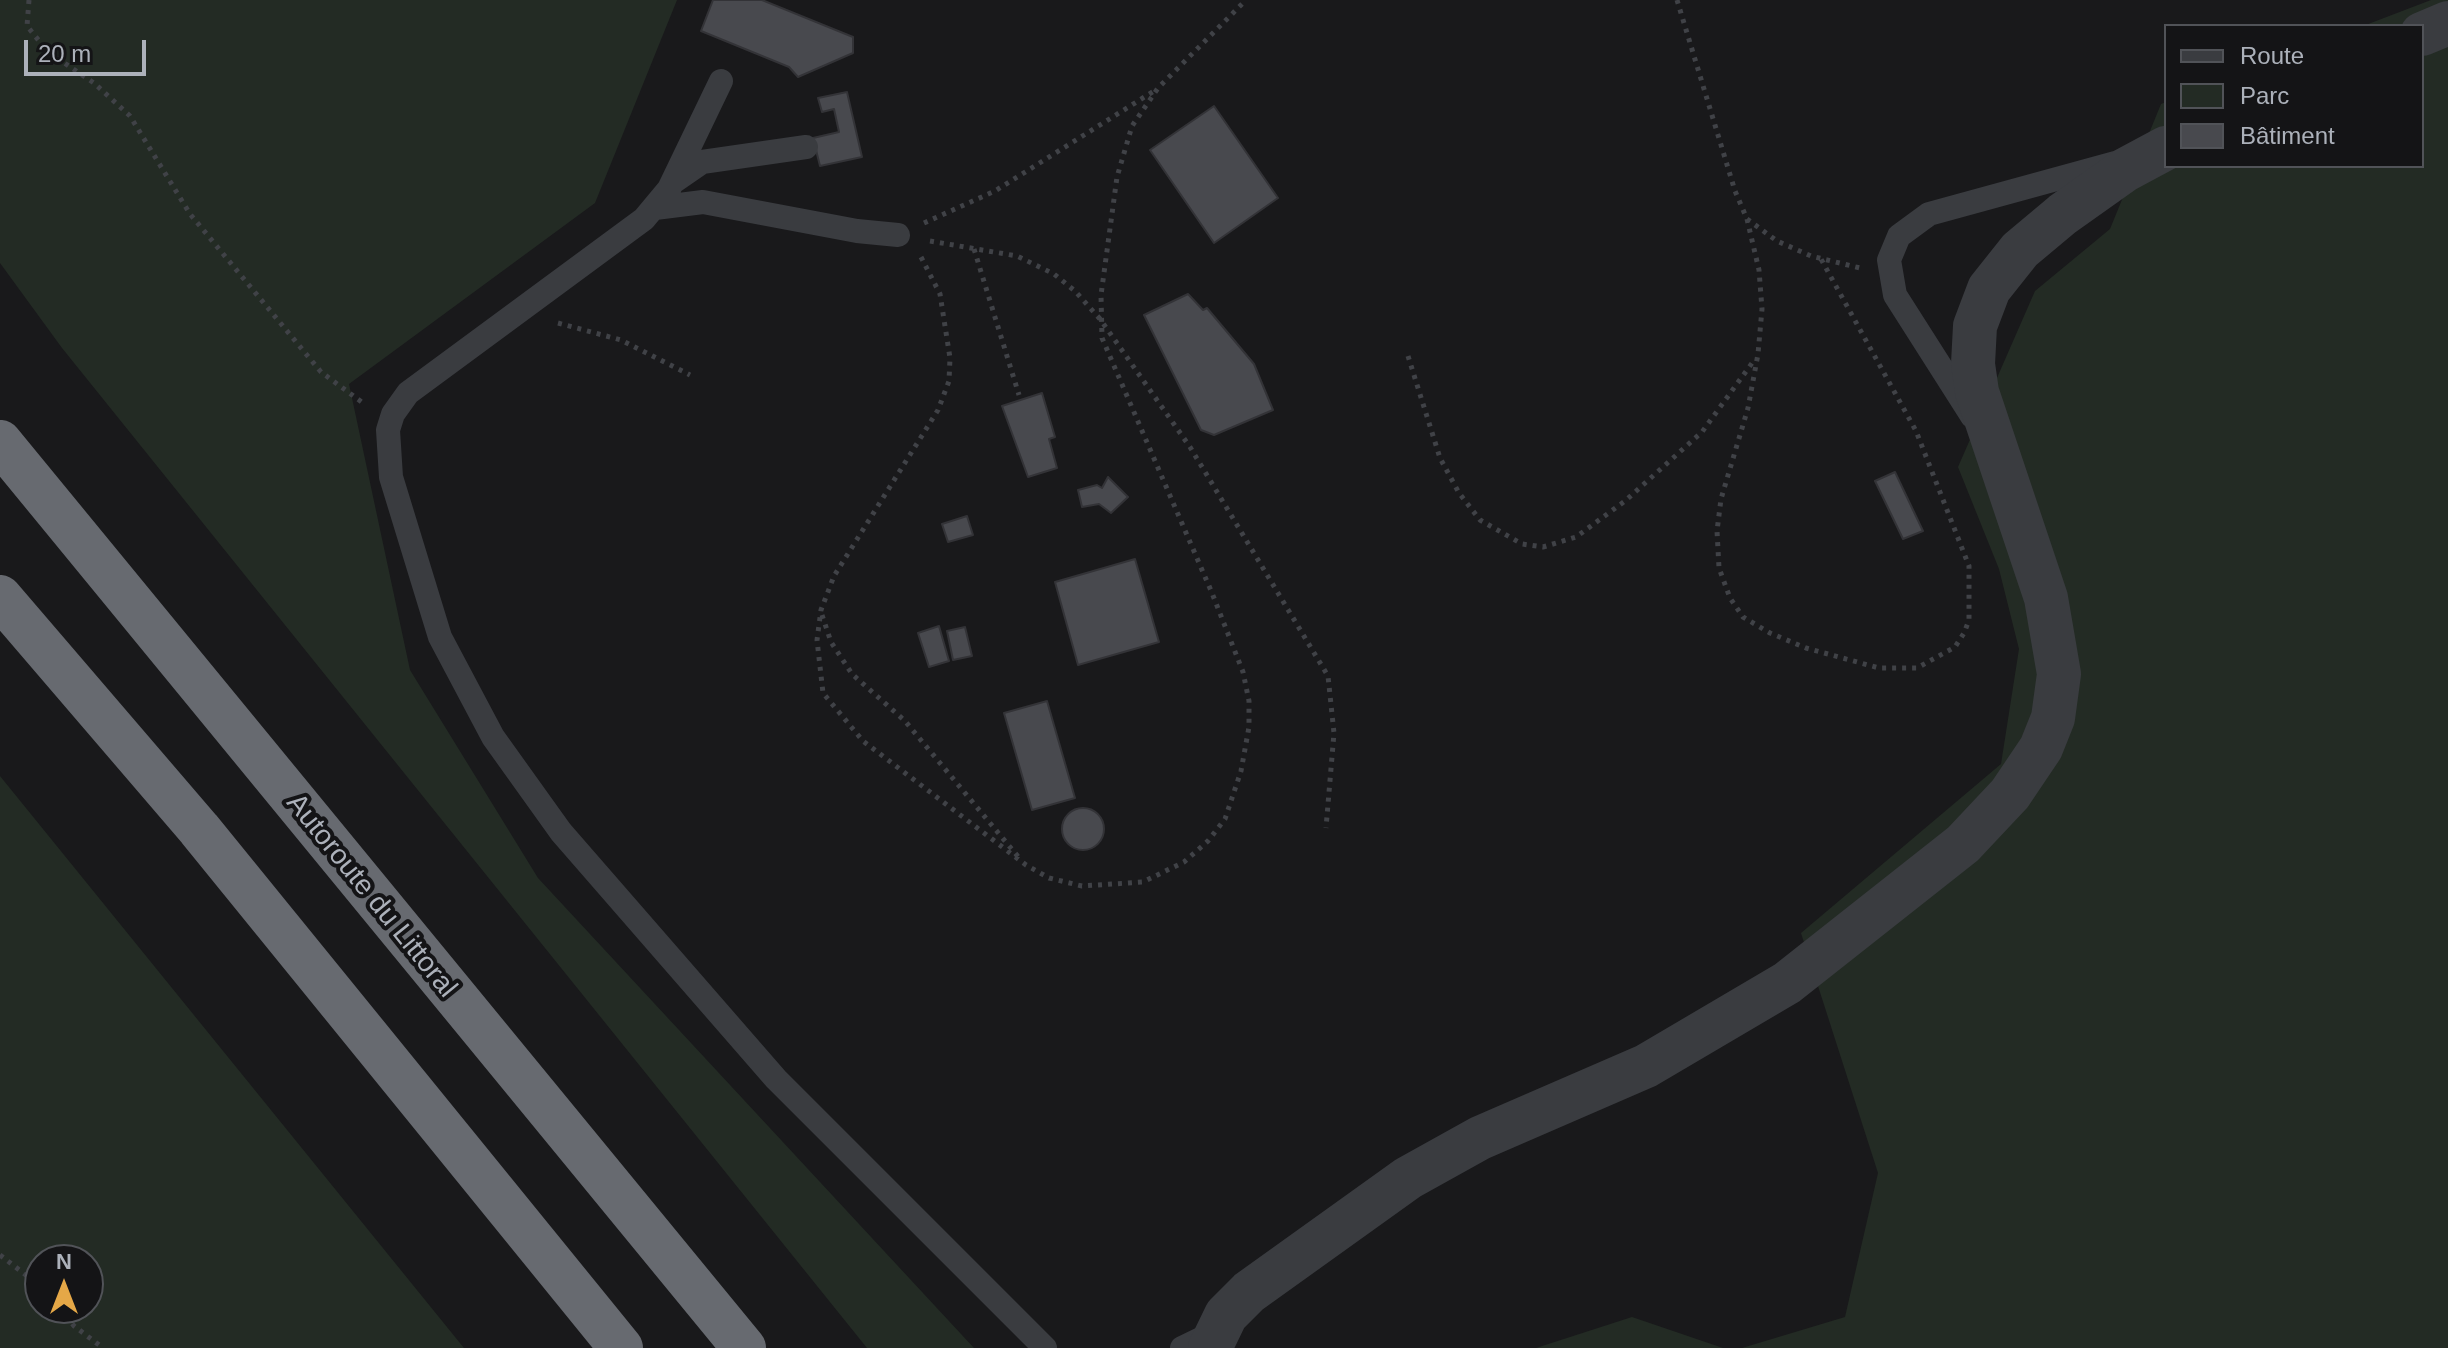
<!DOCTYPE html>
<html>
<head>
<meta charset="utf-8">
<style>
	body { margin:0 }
	#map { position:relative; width:2448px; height:1348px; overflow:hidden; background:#19191b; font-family:Arial,sans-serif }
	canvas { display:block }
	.legend { position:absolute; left:2164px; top:24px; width:260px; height:144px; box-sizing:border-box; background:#141416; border:2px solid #515358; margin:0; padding:10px 14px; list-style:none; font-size:24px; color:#acb1ba }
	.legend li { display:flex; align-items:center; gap:16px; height:40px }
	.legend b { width:40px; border:2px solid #515358 }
	.north { position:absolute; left:24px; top:1244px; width:80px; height:80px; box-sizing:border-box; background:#141416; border:2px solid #515358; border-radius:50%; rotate:0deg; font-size:22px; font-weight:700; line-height:32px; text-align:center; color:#acb1ba }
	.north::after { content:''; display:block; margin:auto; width:28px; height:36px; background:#e5a847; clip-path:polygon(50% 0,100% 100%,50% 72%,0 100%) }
	.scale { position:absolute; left:24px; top:40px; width:122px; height:36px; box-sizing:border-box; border:4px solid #acb1ba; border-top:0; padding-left:10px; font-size:24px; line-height:28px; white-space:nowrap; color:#acb1ba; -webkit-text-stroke:6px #141416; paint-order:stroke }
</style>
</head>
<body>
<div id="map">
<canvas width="2448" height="1348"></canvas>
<ul class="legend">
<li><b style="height:10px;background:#3a3c40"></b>Route</li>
<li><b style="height:22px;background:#232b24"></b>Parc</li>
<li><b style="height:22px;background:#48494e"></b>Bâtiment</li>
</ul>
<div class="north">N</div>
<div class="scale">20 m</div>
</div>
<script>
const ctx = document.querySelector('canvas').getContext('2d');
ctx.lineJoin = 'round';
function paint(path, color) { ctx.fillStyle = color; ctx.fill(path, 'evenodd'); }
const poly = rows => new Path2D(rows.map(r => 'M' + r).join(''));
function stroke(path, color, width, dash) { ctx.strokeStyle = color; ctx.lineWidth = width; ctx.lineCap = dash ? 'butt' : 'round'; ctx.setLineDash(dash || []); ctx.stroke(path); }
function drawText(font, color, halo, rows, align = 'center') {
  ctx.font = font + ' Arial,sans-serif'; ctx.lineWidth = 8; ctx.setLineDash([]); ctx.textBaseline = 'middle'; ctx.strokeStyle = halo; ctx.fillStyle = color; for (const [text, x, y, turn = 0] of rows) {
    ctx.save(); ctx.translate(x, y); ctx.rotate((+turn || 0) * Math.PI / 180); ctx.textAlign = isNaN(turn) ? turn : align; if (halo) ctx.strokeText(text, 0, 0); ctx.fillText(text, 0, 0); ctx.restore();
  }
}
paint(poly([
	[0,0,677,0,595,203,349,384,410,670,538,878,974,1348,867,1348,62,348,0,263],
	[2431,0,2448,0,2448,1348,1742,1348,1845,1317,1878,1173,1801,933,2001,764,2019,649,1999,569,1958,467,2035,291,2110,229,2161,104,2166,102,2166,166,2422,166,2422,26,2363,26],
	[0,776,464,1348,0,1348],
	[88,1260,88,1308,40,1308,40,1260],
	[1632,1317,1723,1348,1536,1348]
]), '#232b24');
const building = poly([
	[713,0,762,0,853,37,853,53,798,77,789,67,701,31,713,0],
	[847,92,862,157,820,166,813,138,839,132,834,109,822,112,818,98,847,92],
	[1214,106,1278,198,1214,243,1150,150,1214,106],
	[1188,294,1203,310,1207,308,1254,364,1273,410,1214,435,1201,430,1144,315,1188,294],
	[1042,393,1055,437,1049,439,1057,468,1028,477,1002,406,1042,393],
	[1895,472,1923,531,1903,539,1875,481,1895,472],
	[1108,477,1128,497,1111,513,1099,504,1082,507,1078,490,1097,485,1102,488,1108,477],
	[967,516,973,535,948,542,942,524,967,516],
	[1135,559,1159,642,1078,665,1055,582,1135,559],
	[939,626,949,661,929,667,918,633,939,626],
	[965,627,972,656,953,660,947,631,965,627],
	[1047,701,1075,798,1032,810,1004,713,1047,701],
	'1062 829a21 21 0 1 1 42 0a21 21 0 1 1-42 0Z'
]);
paint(building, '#48494e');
stroke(building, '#333337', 2);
stroke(poly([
	[29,0,27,26,48,52,94,83,130,116,190,214,321,372,363,403],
	[1677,0,1735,191,1747,219,1777,241,1811,256,1860,268],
	[1747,219,1759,270,1762,309,1758,354,1748,408,1721,499,1717,531,1719,568,1730,598,1743,617,1770,633,1806,648,1879,668,1917,668,1955,647,1964,633,1969,620,1969,566,1916,431,1821,259],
	[924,223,995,191,1154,91],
	[930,241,1017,256,1054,274,1075,291,1100,319,1190,447,1328,676,1334,733,1326,828],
	[974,249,1019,395],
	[921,257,940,294,950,358,949,381,938,410,834,576,821,610,817,640,823,693,863,741,1026,865,1049,878,1082,886,1143,882,1184,862,1208,841,1225,819,1241,771,1249,727,1249,701,1243,672,1212,593,1102,338,1101,295,1117,177,1132,126,1158,88,1246,0],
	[558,323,621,340,690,375],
	[1408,356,1440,458,1459,493,1480,520,1522,544,1543,547,1576,537,1625,501,1702,432,1755,359],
	[822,615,831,642,852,674,905,721,1020,859],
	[0,1255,40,1286],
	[60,1308,74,1326,103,1348]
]), '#404247', 5, [4, 6]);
stroke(poly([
	[721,81,669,189,644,219,408,393,393,414,388,430,391,477,440,637,493,737,561,832,776,1079,1045,1348],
	[673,182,702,162,806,147],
	[655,208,703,202,857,231,898,235],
	[1972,416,1895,295,1889,260,1899,236,1929,214,2115,163],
	[1182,1348,1215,1332]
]), '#3a3c40', 24);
stroke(poly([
	[2422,34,2448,23],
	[1210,1348,1226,1315,1249,1292,1408,1178,1480,1138,1646,1066,1787,983,1963,844,2010,794,2041,748,2053,718,2059,674,2046,598,1977,392,1973,364,1975,326,1989,289,2020,250,2063,214,2125,170,2166,148]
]), '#3a3c40', 44);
stroke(poly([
	[0,442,744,1348],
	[0,597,199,829,621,1348]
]), '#676a70', 44);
drawText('28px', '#acb1ba', '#141416', [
	["Autoroute du Littoral",371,896,51]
]);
</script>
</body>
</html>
